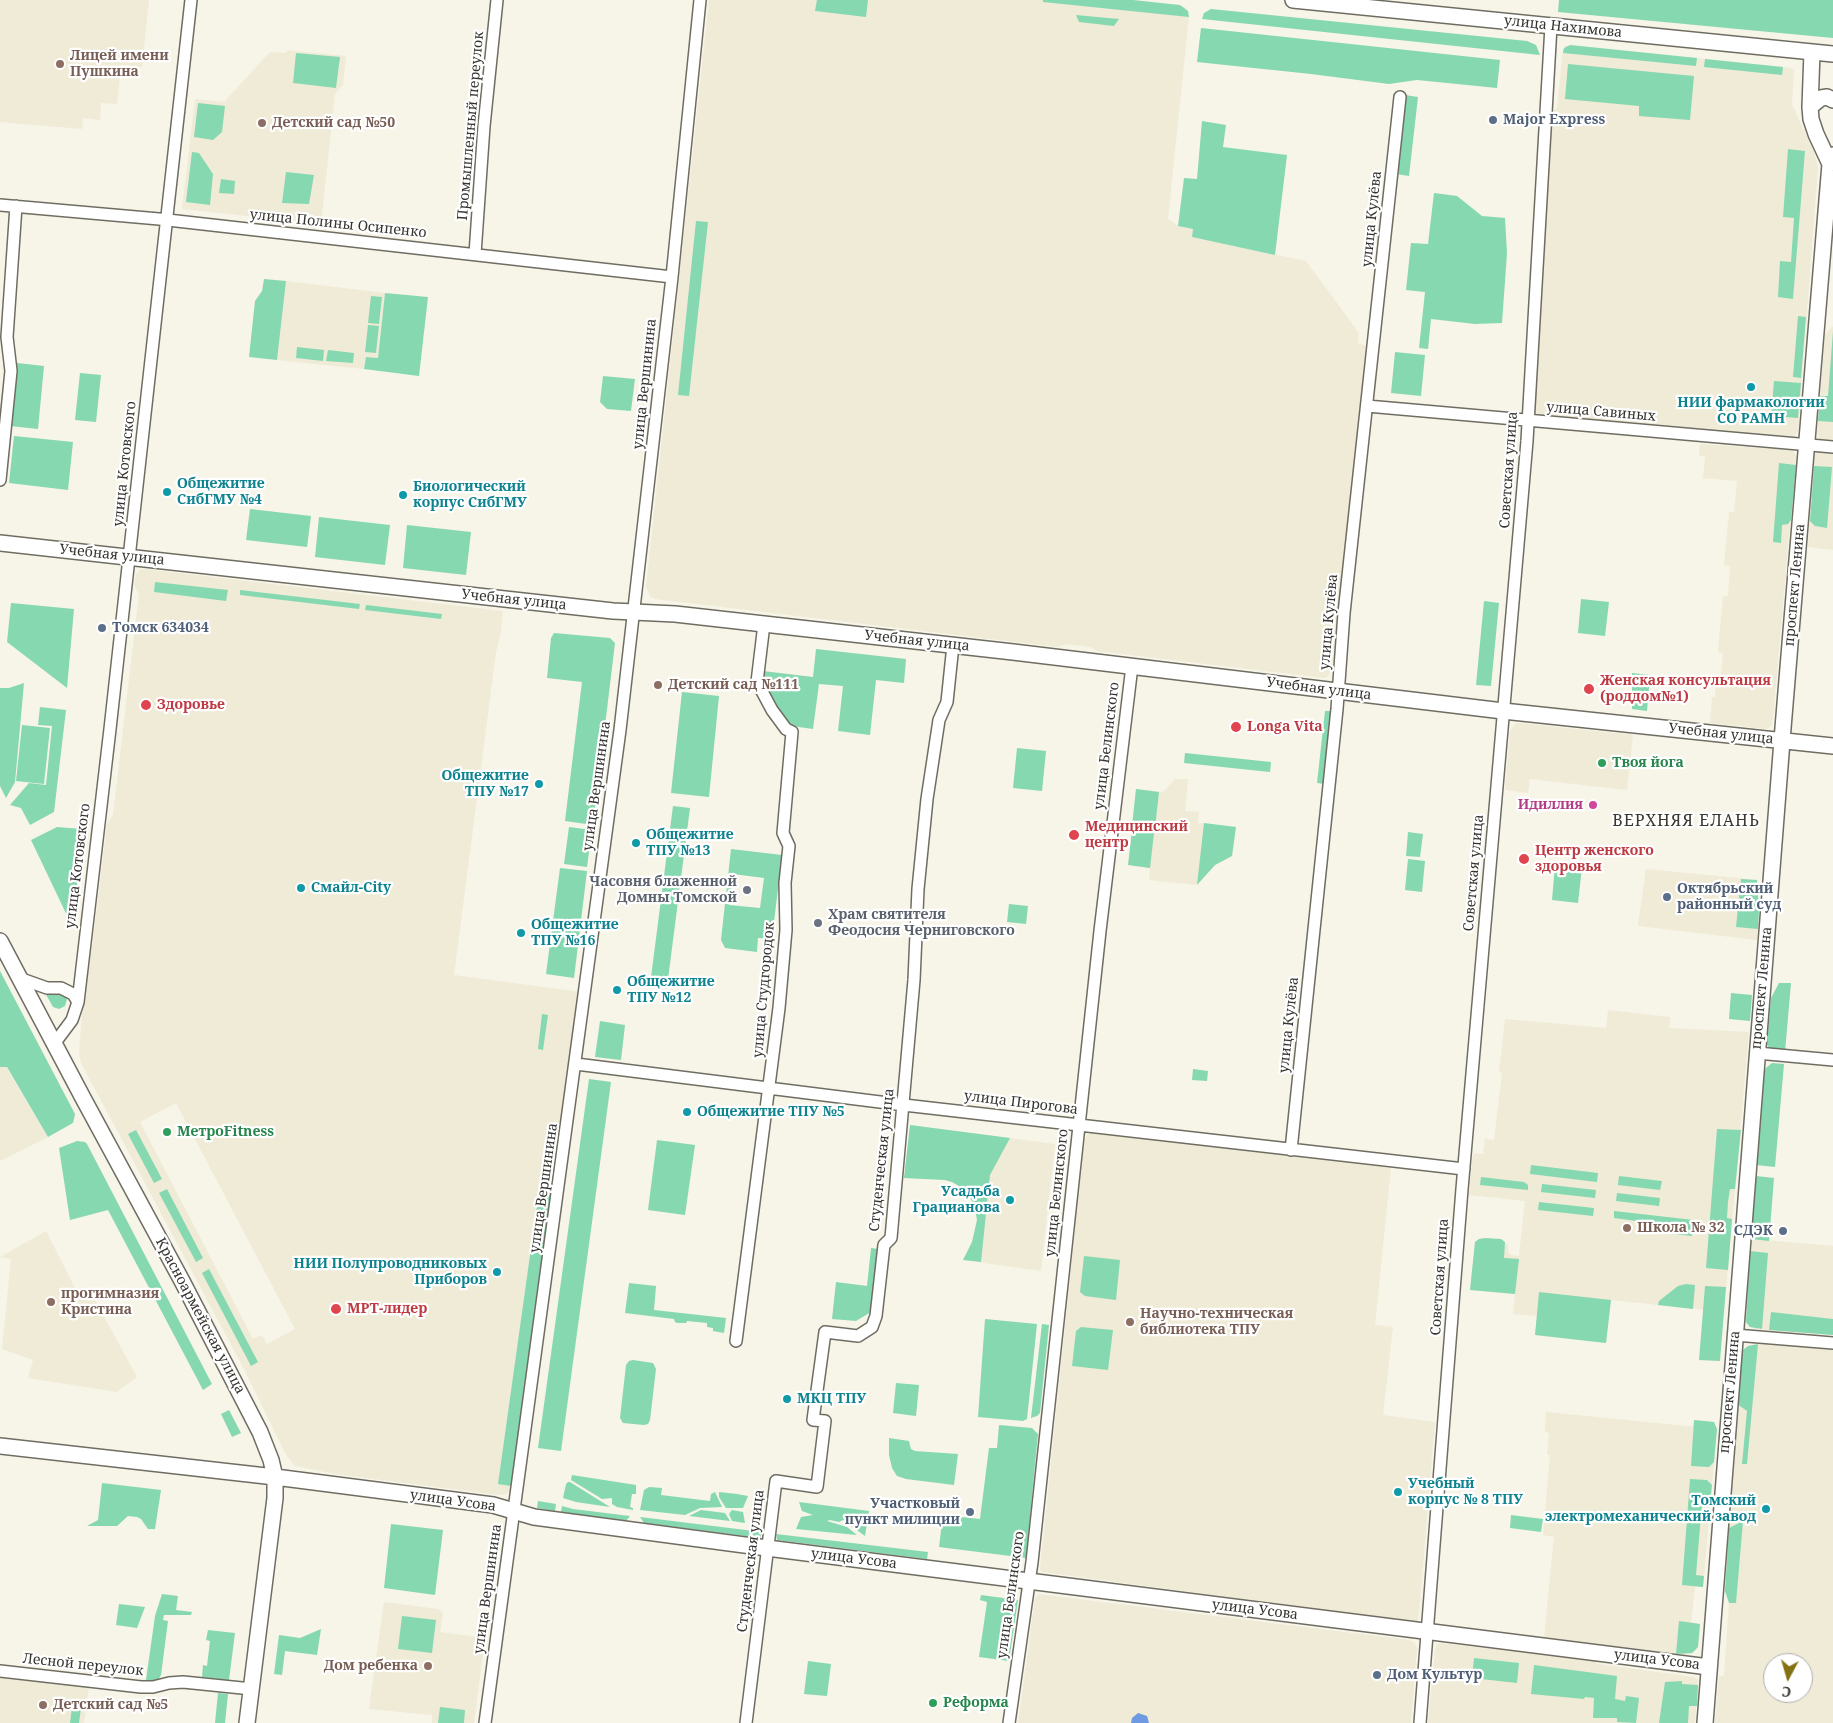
<!DOCTYPE html>
<html>
<head>
<meta charset="utf-8">
<style>
	body { margin:0 }
	#map { position:relative; width:1833px; height:1723px; overflow:hidden; background:#f7f4e8; font-family:"Noto Serif",serif }
	canvas { display:block }
	.north { position:absolute; left:1763px; top:1653px; width:50px; height:50px; box-sizing:border-box; background:#fff; border:1px solid #aeaeac; border-radius:50%; rotate:186deg; font-size:14px; font-weight:700; line-height:20px; text-align:center; color:#35342f }
	.north::after { content:''; display:block; margin:auto; width:18px; height:22px; background:#847212; clip-path:polygon(50% 0,100% 100%,50% 72%,0 100%) }
</style>
</head>
<body>
<div id="map">
<canvas width="1833" height="1723"></canvas>
<div class="north">С</div>
</div>
<script>
const ctx = document.querySelector('canvas').getContext('2d');
ctx.lineJoin = 'round';
function paint(path, color) { ctx.fillStyle = color; ctx.fill(path, 'evenodd'); }
const poly = rows => new Path2D(rows.map(r => 'M' + r).join(''));
function stroke(path, color, width, dash) { ctx.strokeStyle = color; ctx.lineWidth = width; ctx.lineCap = dash ? 'butt' : 'round'; ctx.setLineDash(dash || []); ctx.stroke(path); }
function drawText(font, color, halo, rows, align = 'center') {
  ctx.font = font + ' "Noto Serif",serif'; ctx.lineWidth = 4.5; ctx.setLineDash([]); ctx.textBaseline = 'middle'; ctx.strokeStyle = halo; ctx.fillStyle = color; for (const [text, x, y, turn = 0] of rows) {
    ctx.save(); ctx.translate(x, y); ctx.rotate((+turn || 0) * Math.PI / 180); ctx.textAlign = isNaN(turn) ? turn : align; if (halo) ctx.strokeText(text, 0, 0); ctx.fillText(text, 0, 0); ctx.restore();
  }
}
paint(poly([
	[0,0,149,0,142,67,121,65,117,104,101,103,100,120,83,118,82,129,0,122],
	[709,0,1133,0,1185,7,1189,16,1168,219,1180,227,1193,229,1192,237,1306,261,1359,333,1358,343,1367,346,1338,616,1332,666,1328,677,1324,678,1097,651,1090,647,1066,644,1058,647,655,599,651,597,646,587],
	[1570,45,1791,68,1794,70,1792,104,1814,153,1818,167,1798,431,1794,437,1791,439,1540,417,1534,413,1551,112,1557,108,1563,50,1566,46],
	[287,50,346,56,343,85,335,94,321,224,182,209,195,99,224,102,270,52,286,53],
	[286,281,385,293,378,358,366,357,364,369,277,360],
	[1833,326,1833,442,1820,440,1817,434,1825,334],
	[1700,444,1789,450,1793,451,1796,456,1773,718,1771,726,1767,729,1710,723,1712,697,1715,697,1716,683,1720,683,1723,653,1718,652,1723,596,1728,596,1730,566,1724,565,1729,512,1734,512,1737,481,1703,478,1705,456,1699,456],
	[1821,451,1833,452,1833,550,1808,547,1814,460,1815,454],
	[144,569,503,611,500,637,496,652,454,975,580,992,511,1486,509,1492,505,1494,499,1495,335,1474,295,1466,286,1455,244,1369,81,1063,79,1052,87,953,92,948,107,824,113,815,139,594,134,585,136,574,140,570],
	[176,1103,295,1329,267,1344,262,1335,253,1339,140,1122],
	[1519,723,1633,735,1627,790,1530,779,1528,793,1505,790,1510,731,1515,724],
	[1175,779,1188,779,1185,811,1199,812,1198,823,1236,827,1232,856,1215,865,1197,885,1149,880,1150,868,1128,865,1136,789,1163,792],
	[1646,869,1757,880,1759,910,1757,940,1638,926],
	[1608,1010,1670,1017,1669,1028,1749,1032,1724,1312,1611,1300,1606,1343,1535,1335,1537,1316,1513,1314,1515,1294,1470,1290,1475,1242,1479,1239,1501,1239,1508,1245,1508,1252,1511,1255,1519,1256,1525,1201,1469,1195,1473,1153,1483,1154,1485,1139,1494,1140,1502,1073,1499,1072,1505,1019,1606,1028],
	[0,1067,6,1067,48,1137,0,1161],
	[910,1125,1055,1144,1041,1271,963,1260,972,1242,976,1228,977,1212,974,1204,964,1189,952,1182,939,1179,904,1178],
	[1091,1132,1391,1168,1375,1325,1393,1327,1383,1415,1435,1422,1419,1613,1418,1620,1415,1622,1042,1572,1040,1569,1084,1142,1086,1137],
	[46,1231,77,1292,88,1287,137,1377,117,1392,28,1378,33,1360,2,1349,11,1259,0,1257],
	[1751,1239,1833,1246,1833,1335,1756,1329,1747,1325,1745,1318],
	[1765,1344,1833,1350,1833,1723,1715,1723,1719,1677,1724,1675,1729,1603,1725,1591,1737,1404,1743,1350,1752,1345],
	[1773,1663,1803,1663,1803,1693,1773,1693],
	[1546,1412,1717,1429,1703,1587,1695,1587,1691,1622,1700,1624,1699,1642,1696,1650,1692,1653,1683,1655,1544,1639,1554,1537,1543,1535,1550,1455,1547,1455,1549,1433,1545,1432],
	[1038,1594,1409,1640,1414,1642,1417,1648,1411,1723,1018,1723,1035,1599],
	[384,1602,438,1609,443,1613,440,1632,485,1638,474,1723,432,1723,432,1715,369,1709],
	[1439,1643,1594,1660,1598,1664,1694,1677,1698,1680,1695,1723,1428,1723,1435,1651,1436,1645],
	[0,1677,89,1687,84,1723,0,1723]
]), '#efebd7');
paint(poly([
	[817,0,868,0,866,17,815,11],
	[1043,0,1133,0,1180,5,1188,11,1189,17,1043,2],
	[1559,0,1833,0,1833,38,1558,12],
	[1211,9,1527,41,1536,45,1540,55,1202,19,1204,13],
	[1076,15,1119,19,1114,26,1079,22],
	[1201,28,1500,60,1497,88,1417,80,1389,84,1311,74,1197,62],
	[1570,45,1697,58,1696,66,1563,53,1564,48],
	[296,53,340,57,336,88,293,83],
	[1705,59,1783,67,1782,75,1704,67],
	[1568,64,1694,76,1690,120,1639,116,1639,106,1565,99],
	[1405,95,1418,97,1409,176,1396,174],
	[198,103,225,106,222,132,213,140,194,137],
	[1202,121,1226,125,1223,147,1287,155,1275,255,1192,237,1193,229,1178,226,1184,178,1197,179],
	[1788,149,1805,151,1793,299,1778,297,1780,261,1791,262,1794,218,1783,217],
	[192,152,199,153,213,174,210,205,186,202],
	[286,172,314,175,309,204,282,203],
	[221,179,235,181,234,194,219,193],
	[1434,193,1457,196,1482,216,1505,218,1507,253,1502,323,1475,324,1431,319,1428,349,1419,348,1425,292,1406,290,1411,243,1428,244],
	[696,221,708,222,689,396,678,395],
	[264,279,286,281,277,360,249,357,255,301,262,291],
	[385,293,428,297,419,376,364,369,366,357,378,358],
	[371,296,382,297,379,324,368,323],
	[1798,316,1806,317,1801,378,1793,377],
	[368,325,379,326,376,353,365,352],
	[1833,331,1833,422,1818,421,1820,396,1828,396],
	[297,347,324,350,323,361,296,358],
	[328,350,354,353,353,363,326,361],
	[1395,352,1425,355,1421,396,1391,393],
	[17,363,44,366,38,429,10,426],
	[80,373,101,375,96,422,75,420],
	[603,376,635,379,631,411,607,409,600,402],
	[1774,381,1801,383,1798,418,1771,416],
	[14,436,73,442,68,490,9,483],
	[1779,463,1796,465,1791,520,1788,524,1782,525,1781,543,1773,542],
	[1814,466,1832,467,1827,528,1815,526,1810,521],
	[250,509,311,516,307,547,246,540],
	[319,517,390,525,385,565,315,557],
	[407,525,471,532,466,575,403,568],
	[155,582,228,590,226,601,154,592],
	[240,590,360,604,359,609,240,595],
	[1581,599,1609,602,1605,636,1578,633],
	[1484,601,1499,603,1491,686,1476,685],
	[11,603,74,609,67,688,7,642],
	[366,605,442,614,441,619,365,610],
	[554,633,610,638,615,643,593,825,565,821,582,682,547,678,551,638],
	[816,649,906,659,904,683,876,680,870,735,838,731,843,686,819,684,813,729,792,726,785,722,763,683,763,671,813,677],
	[1632,673,1650,675,1647,711,1632,709],
	[24,683,15,782,6,798,0,786,0,688,9,688],
	[682,692,719,696,709,797,671,793],
	[40,707,66,710,54,812,30,825,21,808,10,805,29,783,46,785,52,726,38,725],
	[1325,711,1332,711,1325,784,1317,783],
	[22,725,50,728,44,784,16,781],
	[1017,748,1046,751,1042,791,1013,788],
	[1185,753,1271,762,1270,772,1184,763],
	[1136,789,1159,792,1155,828,1132,826],
	[673,806,690,808,667,987,650,985],
	[1204,823,1236,827,1232,856,1215,865,1197,885],
	[57,827,82,829,73,928,31,840],
	[569,827,592,830,587,867,564,864],
	[1132,831,1154,833,1150,868,1128,865],
	[1408,832,1423,834,1420,857,1406,856],
	[731,849,782,855,772,939,758,938,757,952,725,948,721,940],
	[733,874,764,878,760,908,729,905],
	[1408,859,1425,861,1422,892,1405,890],
	[1555,865,1582,867,1578,903,1552,900],
	[560,868,587,871,574,978,546,974],
	[1741,879,1757,880,1759,910,1758,929,1736,927],
	[1009,904,1028,906,1026,924,1007,922],
	[0,971,75,1114,73,1123,48,1137,7,1067,0,1067],
	[1779,983,1791,983,1785,1052,1772,1051,1769,1048,1767,1044,1771,998],
	[44,991,60,992,66,996,67,999,65,1006,59,1009,53,1007],
	[1731,993,1752,995,1750,1021,1729,1019],
	[542,1014,548,1015,543,1050,538,1049],
	[600,1021,625,1025,621,1060,595,1057],
	[1772,1063,1784,1064,1775,1167,1756,1165,1763,1072,1767,1067],
	[1193,1069,1208,1071,1207,1081,1192,1080],
	[589,1079,611,1082,561,1451,538,1448],
	[910,1125,1010,1138,990,1175,981,1262,963,1260,972,1242,977,1220,974,1204,964,1189,952,1182,945,1180,904,1178],
	[1717,1129,1741,1130,1735,1189,1730,1189,1728,1202,1727,1218,1732,1219,1728,1270,1706,1268],
	[136,1130,162,1179,154,1183,128,1134],
	[657,1140,695,1145,685,1215,648,1210],
	[77,1141,85,1142,87,1144,212,1384,203,1390,108,1210,70,1220,59,1148],
	[1531,1165,1598,1173,1597,1182,1530,1174],
	[1619,1176,1662,1181,1660,1190,1618,1185],
	[1756,1176,1774,1178,1769,1241,1751,1239],
	[1481,1177,1524,1182,1528,1185,1528,1190,1480,1185],
	[1542,1184,1596,1190,1595,1198,1541,1192],
	[167,1189,203,1258,196,1262,159,1193],
	[539,1191,553,1193,511,1486,498,1484],
	[1617,1193,1660,1198,1659,1206,1616,1201],
	[1539,1202,1594,1208,1593,1216,1538,1210],
	[1614,1211,1694,1220,1692,1236,1673,1234,1674,1226,1614,1218],
	[1485,1238,1501,1239,1505,1242,1504,1258,1519,1259,1515,1294,1470,1290,1475,1242,1479,1239],
	[871,1248,879,1249,871,1312,856,1321,832,1319,836,1282,867,1286],
	[1750,1251,1768,1253,1762,1329,1750,1327,1746,1322],
	[1084,1256,1120,1260,1116,1300,1085,1296,1080,1292],
	[209,1269,258,1362,251,1366,202,1273],
	[629,1283,656,1286,654,1310,726,1318,724,1333,713,1331,713,1328,707,1327,707,1323,687,1321,686,1323,678,1323,675,1322,674,1319,625,1313],
	[1686,1284,1695,1285,1693,1309,1658,1305,1659,1301,1678,1286],
	[1705,1286,1726,1287,1720,1361,1699,1360],
	[1539,1292,1611,1300,1606,1343,1535,1335],
	[1771,1312,1833,1319,1833,1335,1769,1330],
	[985,1319,1037,1324,1027,1419,1023,1421,978,1417],
	[1042,1324,1049,1325,1040,1413,1037,1416,1031,1418],
	[1081,1327,1113,1330,1108,1370,1072,1366,1076,1331],
	[1758,1344,1747,1464,1742,1464,1747,1411,1737,1404,1741,1355,1743,1350,1748,1346],
	[633,1360,653,1363,656,1369,650,1420,648,1424,644,1425,623,1423,620,1418,626,1365,629,1361],
	[896,1383,919,1385,916,1416,893,1413],
	[229,1410,241,1433,232,1437,221,1414],
	[1694,1420,1714,1422,1717,1429,1714,1462,1709,1467,1691,1466],
	[999,1425,1032,1428,1038,1434,1026,1558,939,1547,943,1515,980,1519,989,1448,997,1448],
	[889,1438,909,1441,911,1449,915,1451,958,1454,954,1485,906,1479,897,1476,892,1468,889,1455],
	[572,1475,636,1485,636,1494,632,1494,630,1507,633,1508,633,1510,617,1507,612,1504,612,1498,602,1499,571,1480],
	[1690,1479,1707,1480,1712,1485,1710,1503,1702,1503,1696,1575,1704,1576,1703,1587,1682,1585],
	[568,1482,570,1482,610,1507,576,1502,563,1498,566,1484],
	[102,1483,161,1490,155,1529,148,1529,141,1519,137,1517,128,1516,117,1526,87,1526,98,1520],
	[649,1487,662,1488,661,1495,710,1501,711,1494,715,1492,722,1507,700,1508,685,1515,640,1510,644,1490],
	[719,1492,737,1494,748,1496,743,1508,726,1508,719,1497],
	[538,1501,556,1504,555,1511,537,1508],
	[799,1502,869,1511,865,1536,843,1520,839,1522,830,1520,827,1521,847,1527,857,1535,796,1529,801,1517,813,1515,802,1511],
	[562,1506,573,1509,630,1516,626,1521,561,1512],
	[701,1510,725,1513,730,1521,689,1516],
	[732,1510,743,1512,745,1523,732,1521,729,1514],
	[1511,1515,1543,1519,1541,1532,1510,1528],
	[640,1517,762,1532,760,1538,644,1523],
	[1743,1521,1736,1603,1729,1603,1725,1591,1729,1528],
	[391,1524,443,1530,435,1595,384,1588],
	[776,1534,928,1552,927,1559,777,1540],
	[162,1594,178,1596,176,1610,192,1612,191,1615,164,1615,163,1620,168,1621,161,1675,157,1682,146,1680,155,1616],
	[981,1595,1018,1600,1009,1661,979,1657,987,1602,980,1600],
	[119,1604,145,1607,137,1628,116,1625],
	[402,1616,436,1620,432,1653,398,1649],
	[1679,1621,1700,1624,1698,1647,1692,1653,1676,1654],
	[321,1629,317,1655,285,1651,282,1675,274,1674,279,1635,300,1638],
	[208,1630,235,1633,229,1680,202,1677,203,1665,207,1666,210,1641,206,1640],
	[1474,1658,1519,1663,1517,1683,1472,1678],
	[808,1661,831,1664,827,1696,804,1694],
	[1534,1665,1617,1676,1615,1699,1625,1701,1626,1696,1639,1698,1636,1723,1617,1722,1617,1718,1593,1718,1594,1698,1585,1697,1584,1699,1531,1694],
	[1682,1681,1682,1684,1698,1685,1697,1706,1689,1706,1688,1723,1659,1723,1665,1682],
	[218,1693,228,1694,225,1723,215,1723],
	[72,1707,81,1708,79,1723,70,1723],
	[440,1707,465,1710,464,1723,438,1723]
]), '#86d8b0');
paint(poly([
	[1138,1713,1147,1716,1149,1723,1131,1723,1132,1718]
]), '#6e9ae1');
const minor = poly([
	[0,205,159,219,672,277],
	[475,254,484,126,497,0],
	[1367,406,1833,447],
	[0,480,11,371,7,337,16,206],
	[19,978,47,988,61,988,73,994,78,1002],
	[54,1044,72,1020,78,1002,110,729,191,0],
	[1757,1053,1833,1060],
	[576,1064,904,1105,1464,1169],
	[1291,1150,1337,709,1344,613,1400,97],
	[1735,1335,1833,1343],
	[736,1341,779,1008,786,930,785,883,789,846,783,833,792,732,786,729,772,710,757,682,764,624],
	[0,1671,141,1687,153,1687,169,1683,183,1682,252,1689],
	[485,1723,620,730,672,277,700,0],
	[746,1723,776,1481,817,1487,825,1421,813,1420,825,1332,858,1336,872,1327,876,1316,884,1245,891,1238,914,980,918,889,927,799,939,720,947,702,953,645],
	[1009,1723,1032,1562,1100,931,1132,666],
	[1420,1723,1462,1189,1527,441,1551,26]
]);
const major = poly([
	[1293,0,1833,54],
	[1812,52,1810,107,1811,119,1816,134,1830,164],
	[1810,107,1821,98,1827,97,1833,100],
	[0,543,613,611,675,614,1013,652,1503,711,1833,746],
	[0,941,83,1098,182,1281,260,1432,271,1460,275,1477,275,1498,247,1723],
	[0,1446,275,1477,493,1505,534,1517,767,1548,1709,1667],
	[1705,1723,1783,728,1830,164,1833,155]
]);
stroke(minor, '#6f6d62', 14);
stroke(major, '#6f6d62', 18);
stroke(minor, '#fff', 11);
stroke(major, '#fff', 15);
for (const [x, y, r, color] of [
	[60,64,5,"#8d6e63"],
	[1493,120,5,"#5c6f8a"],
	[262,123,5,"#8d6e63"],
	[1751,387,5,"#0f9aa8"],
	[167,492,5,"#0f9aa8"],
	[403,495,5,"#0f9aa8"],
	[102,628,5,"#5c6f8a"],
	[658,685,5,"#8d6e63"],
	[1589,689,6,"#e0444e"],
	[146,705,6,"#e0444e"],
	[1236,727,6,"#e0444e"],
	[1602,763,5,"#2e9e5b"],
	[539,784,5,"#0f9aa8"],
	[1593,805,5,"#d1479c"],
	[1074,835,6,"#e0444e"],
	[636,843,5,"#0f9aa8"],
	[1524,859,6,"#e0444e"],
	[301,888,5,"#0f9aa8"],
	[747,890,5,"#6b7280"],
	[1667,897,5,"#5c6f8a"],
	[818,923,5,"#6b7280"],
	[521,933,5,"#0f9aa8"],
	[617,990,5,"#0f9aa8"],
	[687,1112,5,"#0f9aa8"],
	[167,1132,5,"#2e9e5b"],
	[1010,1200,5,"#0f9aa8"],
	[1627,1228,5,"#8d6e63"],
	[1783,1231,5,"#5c6f8a"],
	[497,1272,5,"#0f9aa8"],
	[51,1302,5,"#8d6e63"],
	[336,1309,6,"#e0444e"],
	[1130,1322,5,"#8d6e63"],
	[787,1399,5,"#0f9aa8"],
	[1398,1492,5,"#0f9aa8"],
	[1766,1509,5,"#0f9aa8"],
	[970,1512,5,"#5c6f8a"],
	[428,1666,5,"#8d6e63"],
	[1377,1675,5,"#5c6f8a"],
	[933,1703,5,"#2e9e5b"],
	[43,1705,5,"#8d6e63"]
]) { const dot = new Path2D(); dot.arc(x, y, r, 0, 2 * Math.PI); ctx.fillStyle = color; ctx.fill(dot); stroke(dot, '#fff', 2); }
drawText('14px', '#35342f', '#fff', [
	["улица Нахимова",1563,27,6],
	["Промышленный переулок",471,126,-85],
	["улица Кулёва",1372,219,-84],
	["улица Полины Осипенко",338,224,6],
	["улица Вершинина",645,384,-84],
	["улица Савиных",1601,412,5],
	["улица Котовского",125,464,-84],
	["Советская улица",1509,470,-86],
	["Учебная улица",112,555,6],
	["проспект Ленина",1795,585,-85],
	["Учебная улица",514,600,6],
	["улица Кулёва",1329,622,-85],
	["Учебная улица",917,641,6],
	["Учебная улица",1319,689,7],
	["Учебная улица",1721,734,6],
	["улица Белинского",1107,746,-83],
	["улица Вершинина",597,786,-82],
	["улица Котовского",78,866,-83],
	["Советская улица",1474,873,-85],
	["проспект Ленина",1762,988,-85],
	["улица Студгородок",764,990,-85],
	["улица Кулёва",1289,1025,-84],
	["улица Пирогова",1021,1103,7],
	["Студенческая улица",882,1160,-84],
	["улица Вершинина",544,1188,-82],
	["улица Белинского",1057,1193,-84],
	["Советская улица",1440,1277,-86],
	["Красноармейская улица",200,1316,62],
	["проспект Ленина",1730,1392,-85],
	["улица Усова",453,1501,8],
	["улица Усова",854,1559,7],
	["Студенческая улица",751,1561,-83],
	["улица Вершинина",488,1589,-82],
	["улица Белинского",1011,1595,-82],
	["улица Усова",1255,1610,7],
	["улица Усова",1657,1660,7],
	["Лесной переулок",83,1665,6]
]);
drawText('bold 14px', '#785e54', '#fff', [
	["Лицей имени",70,56],
	["Пушкина",70,72],
	["Детский сад №50",272,123],
	["Детский сад №111",668,685],
	["Школа № 32",1637,1228],
	["прогимназия",61,1294],
	["Кристина",61,1310],
	["Научно-техническая",1140,1314],
	["библиотека ТПУ",1140,1330],
	["Дом ребенка",418,1666,"right"],
	["Детский сад №5",53,1705]
], 'left');
drawText('bold 14px', '#4e5e75', '#fff', [
	["Major Express",1503,120],
	["Томск 634034",112,628],
	["Октябрьский",1677,889],
	["районный суд",1677,905],
	["СДЭК",1773,1231,"right"],
	["Участковый",960,1504,"right"],
	["пункт милиции",960,1520,"right"],
	["Дом Культур",1387,1675]
], 'left');
drawText('bold 14px', '#0d838f', '#fff', [
	["НИИ фармакологии",1751,403,"center"],
	["СО РАМН",1751,419,"center"],
	["Общежитие",177,484],
	["СибГМУ №4",177,500],
	["Биологический",413,487],
	["корпус СибГМУ",413,503],
	["Общежитие",529,776,"right"],
	["ТПУ №17",529,792,"right"],
	["Общежитие",646,835],
	["ТПУ №13",646,851],
	["Смайл-City",311,888],
	["Общежитие",531,925],
	["ТПУ №16",531,941],
	["Общежитие",627,982],
	["ТПУ №12",627,998],
	["Общежитие ТПУ №5",697,1112],
	["Усадьба",1000,1192,"right"],
	["Грацианова",1000,1208,"right"],
	["НИИ Полупроводниковых",487,1264,"right"],
	["Приборов",487,1280,"right"],
	["МКЦ ТПУ",797,1399],
	["Учебный",1408,1484],
	["корпус № 8 ТПУ",1408,1500],
	["Томский",1756,1501,"right"],
	["электромеханический завод",1756,1517,"right"]
], 'left');
drawText('bold 14px', '#be3a42', '#fff', [
	["Женская консультация",1600,681],
	["(роддом№1)",1600,697],
	["Здоровье",157,705],
	["Longa Vita",1247,727],
	["Медицинский",1085,827],
	["центр",1085,843],
	["Центр женского",1535,851],
	["здоровья",1535,867],
	["МРТ-лидер",347,1309]
], 'left');
drawText('bold 14px', '#27864d', '#fff', [
	["Твоя йога",1612,763],
	["МетроFitness",177,1132],
	["Реформа",943,1703]
], 'left');
drawText('bold 14px', '#b23c85', '#fff', [
	["Идиллия",1583,805]
], 'right');
drawText('bold 14px', '#5b616d', '#fff', [
	["Часовня блаженной",737,882],
	["Домны Томской",737,898],
	["Храм святителя",828,915,"left"],
	["Феодосия Черниговского",828,931,"left"]
], 'right');
ctx.letterSpacing = '1px';
drawText('16px', '#3a382f', '#fff', [
	["ВЕРХНЯЯ ЕЛАНЬ",1686,821]
]);
ctx.letterSpacing = '0px';
</script>
</body>
</html>
